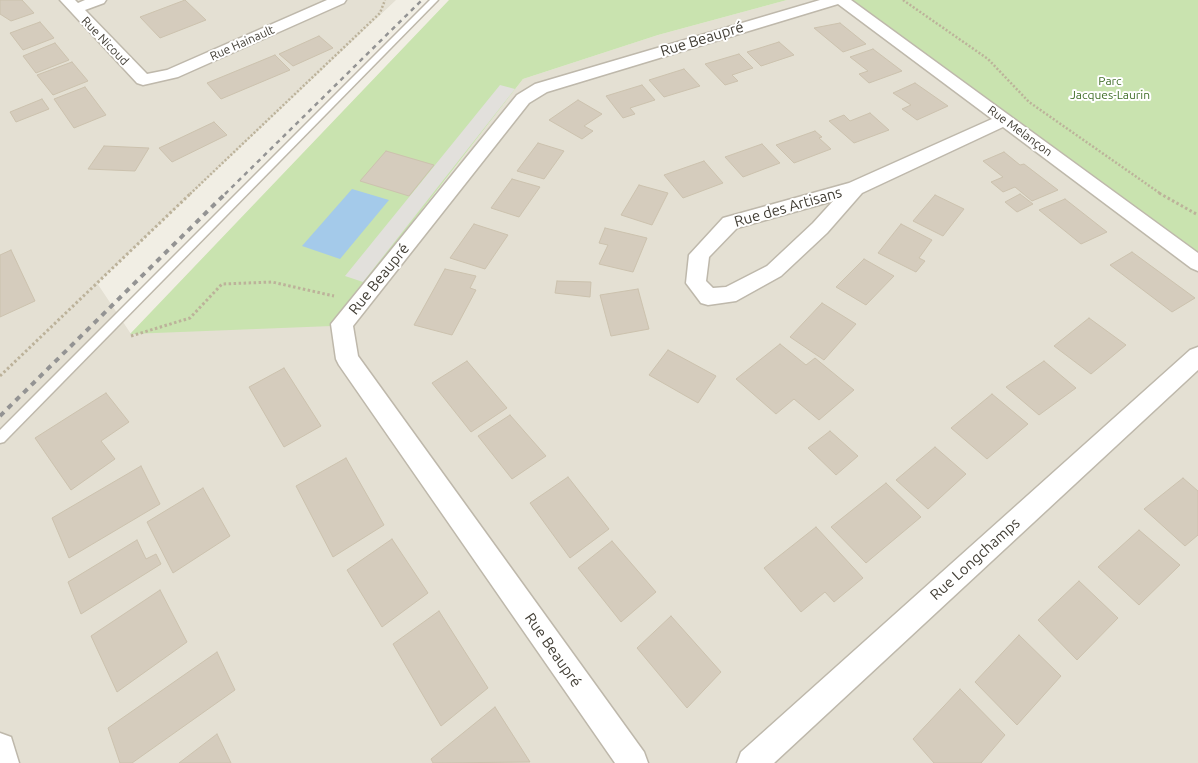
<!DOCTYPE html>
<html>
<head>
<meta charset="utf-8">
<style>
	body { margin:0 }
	canvas { display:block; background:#f1eee4 }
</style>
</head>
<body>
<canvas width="1198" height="763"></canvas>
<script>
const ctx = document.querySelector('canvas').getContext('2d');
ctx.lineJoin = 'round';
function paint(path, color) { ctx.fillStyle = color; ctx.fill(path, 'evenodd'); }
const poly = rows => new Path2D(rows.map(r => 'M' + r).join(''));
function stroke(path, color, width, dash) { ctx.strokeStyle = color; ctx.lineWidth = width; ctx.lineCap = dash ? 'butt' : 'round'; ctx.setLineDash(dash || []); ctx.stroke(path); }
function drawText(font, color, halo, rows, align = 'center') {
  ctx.font = font + ' Ubuntu,sans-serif'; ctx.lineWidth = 4; ctx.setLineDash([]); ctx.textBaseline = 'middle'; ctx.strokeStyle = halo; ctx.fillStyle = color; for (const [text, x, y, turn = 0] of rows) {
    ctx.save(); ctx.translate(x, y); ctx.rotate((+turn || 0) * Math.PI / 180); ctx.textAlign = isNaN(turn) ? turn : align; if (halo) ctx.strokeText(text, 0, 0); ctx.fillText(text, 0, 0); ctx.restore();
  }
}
paint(poly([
	[0,0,396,0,97,283,131,334,358,293,523,79,658,35,787,0,1198,0,1198,763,0,763]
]), '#e4e0d3');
paint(poly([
	[449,0,787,0,658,35,523,79,332,326,130,334],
	[842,0,1198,0,1198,262]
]), '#c9e3af');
paint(poly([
	[500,85,515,89,363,282,345,276]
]), '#e2e0dc');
paint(poly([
	[352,189,389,200,340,259,302,246]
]), '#a4caea');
const building = poly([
	[0,0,22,0,34,13,11,21,0,14,0,0],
	[185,0,206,20,160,38,140,17,185,0],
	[40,22,54,38,23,50,10,33,40,22],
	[840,23,866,44,843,52,814,28,840,23],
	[319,36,333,48,293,66,279,54,319,36],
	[779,42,794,55,761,66,747,52,779,42],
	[55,43,69,60,36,73,23,56,55,43],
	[873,49,902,71,869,83,859,74,868,71,850,57,873,49],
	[739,54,753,68,732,75,738,81,725,85,705,64,739,54],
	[275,55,290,70,221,99,207,83,275,55],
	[72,62,88,81,53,95,37,75,72,62],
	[684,69,700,86,664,97,649,80,684,69],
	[915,83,948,106,917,120,902,109,911,105,893,93,915,83],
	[642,85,655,100,630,108,635,114,623,118,606,96,642,85],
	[85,87,106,115,74,128,54,99,85,87],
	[42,99,49,109,16,122,10,112,42,99],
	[578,100,602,114,584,126,593,131,582,139,549,120,578,100],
	[870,113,889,130,854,143,829,121,844,115,850,121,870,113],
	[214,122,227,135,172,162,159,148,214,122],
	[815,131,822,137,819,138,831,149,794,163,776,145,815,131],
	[538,143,564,151,544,179,517,171,538,143],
	[762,144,780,163,743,177,725,157,762,144],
	[104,146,149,148,135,171,88,169,104,146],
	[386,151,434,165,409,196,360,181,386,151],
	[1004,152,1020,165,1024,164,1058,190,1032,201,1015,187,1003,192,991,182,1003,177,983,161,1004,152],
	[704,161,723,183,683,198,664,175,704,161],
	[512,179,540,187,519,217,491,208,512,179],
	[639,185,668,193,652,225,621,215,639,185],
	[1020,194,1033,204,1017,212,1005,202,1020,194],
	[935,195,964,209,943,236,913,221,935,195],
	[1065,199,1107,232,1081,244,1039,210,1065,199],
	[474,224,508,235,485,269,450,258,474,224],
	[901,224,932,240,919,258,925,261,916,272,878,253,901,224],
	[605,228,647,238,633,272,599,264,608,245,599,243,605,228],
	[11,250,35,301,0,317,0,255,11,250],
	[1132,252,1195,298,1172,312,1110,265,1132,252],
	[864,259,894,276,866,305,836,287,864,259],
	[445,269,476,276,470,288,476,290,452,335,414,325,445,269],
	[557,281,591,282,590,297,555,293,557,281],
	[638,289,649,329,611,336,600,295,638,289],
	[822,303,856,324,824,360,790,337,822,303],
	[1089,318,1126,345,1091,374,1054,346,1089,318],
	[780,344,806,365,815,358,854,390,819,420,794,399,776,414,736,379,780,344],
	[668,350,716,376,698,403,649,375,668,350],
	[467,361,507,408,471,432,432,383,467,361],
	[1044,361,1076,388,1039,415,1006,387,1044,361],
	[284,368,321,426,284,447,249,387,284,368],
	[106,393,129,422,101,441,115,459,71,490,35,438,106,393],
	[992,394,1028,424,987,459,951,428,992,394],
	[510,415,546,456,512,479,478,436,510,415],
	[830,431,858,456,836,475,808,448,830,431],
	[935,447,966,474,928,509,896,480,935,447],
	[346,458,384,525,333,557,296,486,346,458],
	[141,466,160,504,69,558,52,518,141,466],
	[568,477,609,529,570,558,530,503,568,477],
	[1183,478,1198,491,1198,535,1185,546,1144,509,1183,478],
	[886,483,921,517,866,563,831,527,886,483],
	[203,488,230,536,173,573,147,522,203,488],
	[816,527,863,578,834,602,825,592,801,612,764,568,816,527],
	[1139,530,1180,565,1139,605,1098,567,1139,530],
	[392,539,428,593,382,627,347,570,392,539],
	[137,540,146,559,156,554,161,564,81,614,68,582,137,540],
	[612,541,656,592,621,622,578,568,612,541],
	[1079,581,1118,618,1077,660,1038,620,1079,581],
	[160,590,187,642,117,692,91,636,160,590],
	[439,611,488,688,441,726,393,644,439,611],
	[671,616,721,672,687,708,637,648,671,616],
	[1019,635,1061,676,1017,725,975,682,1019,635],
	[217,652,235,690,132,763,120,763,108,728,217,652],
	[960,689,1005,735,981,763,934,763,913,739,960,689],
	[495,707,530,762,433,763,431,759,495,707],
	[217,734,231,763,179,763,217,734]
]);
paint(building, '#d5ccbd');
stroke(building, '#ccc2ae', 1);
const service = poly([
	[430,0,438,0,4,442,0,443,0,430,430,0]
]);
const minor = poly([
	[60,0,75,0,78,3,85,0,106,0,104,3,85,10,147,74,167,70,327,0,346,0,344,3,178,77,143,85,137,83,60,0],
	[820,0,851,0,1198,253,1198,271,1191,268,1003,127,862,193,827,233,781,276,736,301,708,305,701,303,686,283,689,255,723,218,849,183,992,119,838,4,547,92,529,103,353,326,358,356,644,752,648,763,615,763,339,365,336,359,331,324,517,95,535,84,820,0],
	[833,201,813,223,767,266,726,287,713,288,706,281,709,257,737,228,833,201],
	[1198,347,1198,370,774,763,737,763,741,752,1190,350,1198,347],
	[0,733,11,737,19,763,0,763,0,733]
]);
stroke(service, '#beb8ab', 3);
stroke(minor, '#beb8ab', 3);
stroke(poly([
	[903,0,988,59,1029,102,1161,194],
	[190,194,380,13,385,0]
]), '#bcb29a', 2.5, [2, 2]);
stroke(poly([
	[1159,193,1198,215],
	[131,336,190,318,222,284,272,282,334,296],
	[0,376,191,193]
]), '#bcb29a', 3, [2.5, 2.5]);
paint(service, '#fff');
paint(minor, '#fff');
stroke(poly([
	[225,194,422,0]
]), '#939393', 2.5, [4.5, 4.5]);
stroke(poly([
	[0,416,226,193]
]), '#939393', 4, [5.5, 5.5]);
drawText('12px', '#423e35', '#fff', [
	["Rue Nicoud",105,41,46],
	["Rue Hainault",242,43,-24],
	["Rue Melançon",1020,131,36]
]);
drawText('12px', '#43702c', '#fff', [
	["Parc",1110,81],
	["Jacques-Laurin",1110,95]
]);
drawText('15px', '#423e35', '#fff', [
	["Rue Beaupré",702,39,-17],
	["Rue des Artisans",788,207,-16],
	["Rue Beaupré",379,279,-51],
	["Rue Longchamps",975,559,-42],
	["Rue Beaupré",553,650,55]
]);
</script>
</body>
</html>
